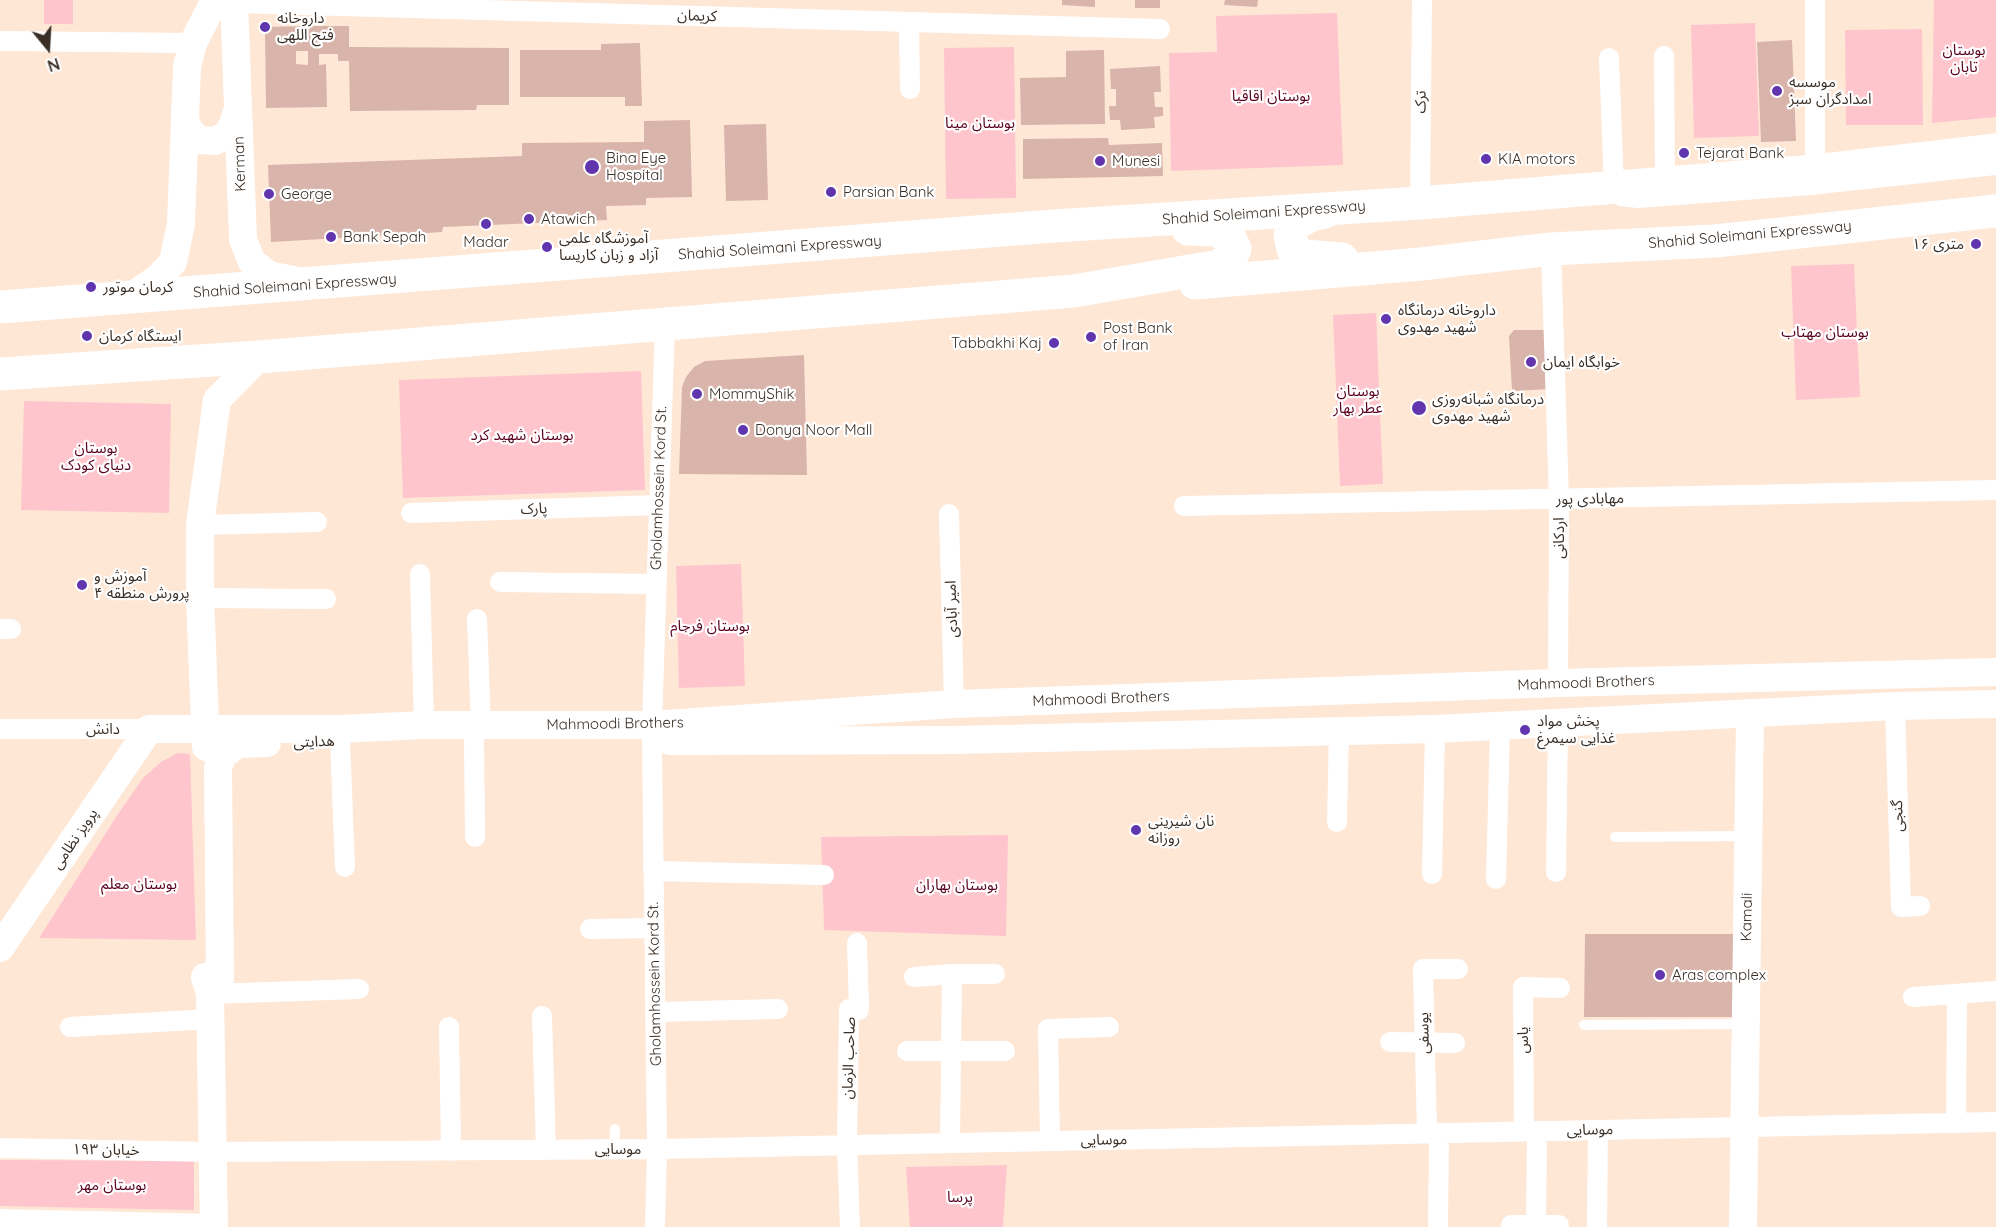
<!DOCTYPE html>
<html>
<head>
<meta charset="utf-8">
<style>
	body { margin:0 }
	#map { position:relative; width:1996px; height:1227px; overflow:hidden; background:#ffe7d6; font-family:Quicksand,sans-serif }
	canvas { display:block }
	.north { position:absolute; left:18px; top:18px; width:60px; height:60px; -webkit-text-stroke:4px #fff; paint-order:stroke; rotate:162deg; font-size:16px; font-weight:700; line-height:24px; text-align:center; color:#3a2f26 }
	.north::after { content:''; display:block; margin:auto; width:21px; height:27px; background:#3a2f26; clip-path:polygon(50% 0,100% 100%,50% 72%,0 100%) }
</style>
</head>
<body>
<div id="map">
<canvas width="1996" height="1227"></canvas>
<div class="north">N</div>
</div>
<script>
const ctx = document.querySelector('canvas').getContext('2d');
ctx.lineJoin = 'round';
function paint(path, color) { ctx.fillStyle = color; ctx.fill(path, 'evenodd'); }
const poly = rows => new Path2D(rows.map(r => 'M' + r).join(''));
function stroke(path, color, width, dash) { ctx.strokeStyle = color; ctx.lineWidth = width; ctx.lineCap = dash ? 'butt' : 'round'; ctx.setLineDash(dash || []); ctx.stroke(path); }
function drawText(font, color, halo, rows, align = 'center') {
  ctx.font = font + ' Quicksand,"Noto Sans Arabic",sans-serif'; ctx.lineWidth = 4.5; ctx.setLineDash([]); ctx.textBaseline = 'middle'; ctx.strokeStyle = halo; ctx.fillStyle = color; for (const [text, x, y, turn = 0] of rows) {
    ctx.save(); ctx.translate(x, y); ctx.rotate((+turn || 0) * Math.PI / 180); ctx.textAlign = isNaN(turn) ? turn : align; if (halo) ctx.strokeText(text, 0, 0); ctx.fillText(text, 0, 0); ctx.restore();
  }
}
paint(poly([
	[44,0,73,0,73,24,44,24],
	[1934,0,1996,0,1996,117,1932,123],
	[1337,13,1343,165,1171,171,1169,53,1217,52,1216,16],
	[1755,23,1759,136,1694,138,1691,25],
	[1922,29,1923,125,1846,125,1845,30],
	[1014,47,1016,198,946,199,944,48],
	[1854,264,1860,397,1796,400,1791,266],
	[1376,313,1383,484,1340,486,1333,315],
	[641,371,645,490,403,498,399,380],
	[24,401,171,404,169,513,21,510],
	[741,564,745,686,679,688,676,566],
	[178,753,190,754,196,940,39,938,118,814,143,778,161,762],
	[1008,835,1006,936,824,930,821,837],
	[0,1160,194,1161,194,1210,0,1206],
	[1007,1165,1003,1227,910,1227,906,1167]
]), '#ffc5cd');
paint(poly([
	[1062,0,1095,0,1095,7,1062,5],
	[1135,0,1160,0,1160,8,1135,8],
	[1225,0,1258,0,1257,7,1224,5],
	[309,26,349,26,349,47,509,48,509,105,477,105,476,110,350,111,349,61,338,61,338,54,319,54,319,65,326,64,327,107,266,108,265,27],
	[296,51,308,51,308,65,296,64],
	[1792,40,1796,141,1761,142,1757,42],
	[640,43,642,106,625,106,625,97,520,97,520,50,601,50,601,44],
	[1104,50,1105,124,1021,125,1020,78,1066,77,1066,51],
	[1160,66,1161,92,1154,92,1155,107,1163,107,1163,116,1154,117,1155,128,1121,130,1120,120,1110,120,1109,106,1116,106,1116,89,1111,89,1110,69],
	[690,120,692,197,646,198,646,205,606,206,607,220,443,227,442,232,271,242,268,165,522,156,522,143,644,142,644,121],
	[766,124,768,200,726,201,724,125],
	[1108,138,1109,145,1162,143,1163,176,1023,179,1023,139],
	[1514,330,1550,330,1551,389,1512,391,1509,336],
	[804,355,807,475,679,474,682,387,686,377,694,367,705,361],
	[1585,934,1736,934,1736,1017,1584,1017]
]), '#d8b4ab');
stroke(poly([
	[1620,201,1638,203,1811,190,1996,170],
	[1615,837,1748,836],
	[1584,1025,1746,1024],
	[614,1149,615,1129]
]), '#fff', 10);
stroke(poly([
	[1815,0,1815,171],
	[234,3,1160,29],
	[909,22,910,89],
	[0,41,193,43],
	[1664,56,1665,182],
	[1609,58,1614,187],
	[1420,203,1422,0],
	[1551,249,1559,500,1558,683],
	[1184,506,1996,490],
	[411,513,658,505],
	[949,514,954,704],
	[200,525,317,522],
	[420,574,424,725],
	[500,582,656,584],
	[200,598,326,599],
	[477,619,481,726],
	[0,629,11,629],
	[1895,706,1901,907,1920,906],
	[652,725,665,323],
	[0,729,149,729],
	[474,739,475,837],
	[340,741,345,867],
	[652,741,657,1149,655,1227],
	[1337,822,1339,731],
	[653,871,824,875],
	[1556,872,1558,724],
	[1432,874,1435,729],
	[1496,879,1500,727],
	[590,929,654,928],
	[914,977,952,974,995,974],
	[210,994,359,989],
	[1913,997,1996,991],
	[655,1012,778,1009],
	[542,1016,546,1150],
	[70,1027,211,1019],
	[449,1027,451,1151],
	[1390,1042,1455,1043],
	[907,1051,1005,1051],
	[1956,1123,1957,994],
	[1524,1131,1523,987,1560,988],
	[1427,1133,1423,969,1458,969],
	[1050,1141,1048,1029,1109,1027],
	[950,1143,952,974],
	[0,1148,213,1152,657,1149,1996,1122],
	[0,1219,214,1224],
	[1511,1225,1559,1225],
	[1536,1225,1537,1131],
	[850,1227,847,1145,849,1009,859,1010,857,943],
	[1438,1227,1439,1133],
	[1597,1227,1598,1130]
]), '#fff', 20);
stroke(poly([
	[234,0,243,240,252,262,269,275,298,281],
	[185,120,190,132,200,140,215,141,228,134,233,124,238,109],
	[129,298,158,278,173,262,181,224,187,67,193,43,215,0],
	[670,741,955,740,1435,729,1895,706,1996,704],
	[206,747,200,598,200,525,217,400,259,357],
	[0,948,149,729,339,729,424,725,652,725,954,704,1558,683,1996,672],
	[205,977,210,994,214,1227],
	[210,994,220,980,218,767,223,755,238,744,267,743],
	[1743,1227,1750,714]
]), '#fff', 28);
stroke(poly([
	[1325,212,1311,215,1295,224,1290,235,1293,249,1304,256,1342,259],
	[1195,283,1421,264,1551,249,1715,241,1996,211],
	[0,307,1054,226,1420,203,1815,171,1996,150],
	[0,374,259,357,1074,291,1219,266,1230,259,1235,249,1230,238,1217,230,1188,229]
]), '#fff', 33);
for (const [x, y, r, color] of [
	[265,27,6,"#6135ad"],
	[1777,91,6,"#6135ad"],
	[1684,153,6,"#6135ad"],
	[1486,159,6,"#6135ad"],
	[1100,161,6,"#6135ad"],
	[592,167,8,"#6135ad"],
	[831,192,6,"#6135ad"],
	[269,194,6,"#6135ad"],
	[529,219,6,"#6135ad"],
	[486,224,6,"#6135ad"],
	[331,237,6,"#6135ad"],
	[1976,244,6,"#6135ad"],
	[547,247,6,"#6135ad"],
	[91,287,6,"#6135ad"],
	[1386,319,6,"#6135ad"],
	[87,336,6,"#6135ad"],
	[1091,337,6,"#6135ad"],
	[1054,343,6,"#6135ad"],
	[1531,362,6,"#6135ad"],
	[697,394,6,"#6135ad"],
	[1419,408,8,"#6135ad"],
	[743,430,6,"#6135ad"],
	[82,585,6,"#6135ad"],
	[1525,730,6,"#6135ad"],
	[1136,830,6,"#6135ad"],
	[1660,975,6,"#6135ad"]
]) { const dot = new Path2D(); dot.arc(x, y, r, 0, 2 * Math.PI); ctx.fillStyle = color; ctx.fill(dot); stroke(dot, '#fff', 2); }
drawText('15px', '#3a2f26', '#fff', [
	["کریمان",697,16,2],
	["ترک",1421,102,-89],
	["Kerman",240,164,-92],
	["Shahid Soleimani Expressway",1264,213,-4],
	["Shahid Soleimani Expressway",1750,235,-5],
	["Shahid Soleimani Expressway",780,248,-4],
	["Shahid Soleimani Expressway",295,286,-4],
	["Gholamhossein Kord St.",659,488,-88],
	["مهابادی پور",1590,499,-1],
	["پارک",534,509,-2],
	["اردکانی",1559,538,-90],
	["امیر آبادی",952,609,-92],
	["Mahmoodi Brothers",1586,683,-2],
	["Mahmoodi Brothers",1101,699,-2],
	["Mahmoodi Brothers",615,724,-1],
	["دانش",103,729],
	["هدایتی",314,742,-2],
	["گنجی",1898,816,-92],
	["پرویز نظامی",75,839,-56],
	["Kamali",1747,917,-89],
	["Gholamhossein Kord St.",655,984,-91],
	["یوسفی",1424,1033,-91],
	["یاس",1523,1040,-90],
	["صاحب الزمان",849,1058,-88],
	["موسایی",1590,1130,-1],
	["موسایی",1104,1140,-1],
	["موسایی",618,1149],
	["خیابان ۱۹۳",106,1150,1]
]);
drawText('15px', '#3a2f26', '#fff', [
	["داروخانه",277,18],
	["فتح اللهی",277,35],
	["موسسه",1789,82],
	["امدادگران سبز",1789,99],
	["Tejarat Bank",1696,153],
	["Bina Eye",606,158],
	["Hospital",606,175],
	["KIA motors",1498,159],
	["Munesi",1112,161],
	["Parsian Bank",843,192],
	["George",281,194],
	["Atawich",541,219],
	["Bank Sepah",343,237],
	["آموزشگاه علمی",559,238],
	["آزاد و زبان کاریسا",559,255],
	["Madar",486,242,"center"],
	["۱۶ متری",1964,244,"right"],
	["کرمان موتور",103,287],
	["داروخانه درمانگاه",1398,310],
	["شهید مهدوی",1398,327],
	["Post Bank",1103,328],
	["of Iran",1103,345],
	["ایستگاه کرمان",99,336],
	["Tabbakhi Kaj",1042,343,"right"],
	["خوابگاه ایمان",1543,362],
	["MommyShik",709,394],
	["درمانگاه شبانه‌روزی",1432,399],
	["شهید مهدوی",1432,416],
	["Donya Noor Mall",755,430],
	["آموزش و",94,576],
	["پرورش منطقه ۴",94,593],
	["پخش مواد",1537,721],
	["غذایی سیمرغ",1537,738],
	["نان شیرینی",1148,821],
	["روزانه",1148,838],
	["Aras complex",1672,975]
], 'left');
drawText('15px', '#590220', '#fff', [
	["بوستان",1964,50],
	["تابان",1964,67],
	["بوستان اقاقیا",1271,96],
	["بوستان مینا",980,123],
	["بوستان مهتاب",1825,332],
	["بوستان",1358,391],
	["عطر بهار",1358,408],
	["بوستان شهید کرد",522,435],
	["بوستان",96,448],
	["دنیای کودک",96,465],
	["بوستان فرجام",710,626],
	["بوستان معلم",139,884],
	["بوستان بهاران",957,885],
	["بوستان مهر",112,1185],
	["پرسا",960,1197]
]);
</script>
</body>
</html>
